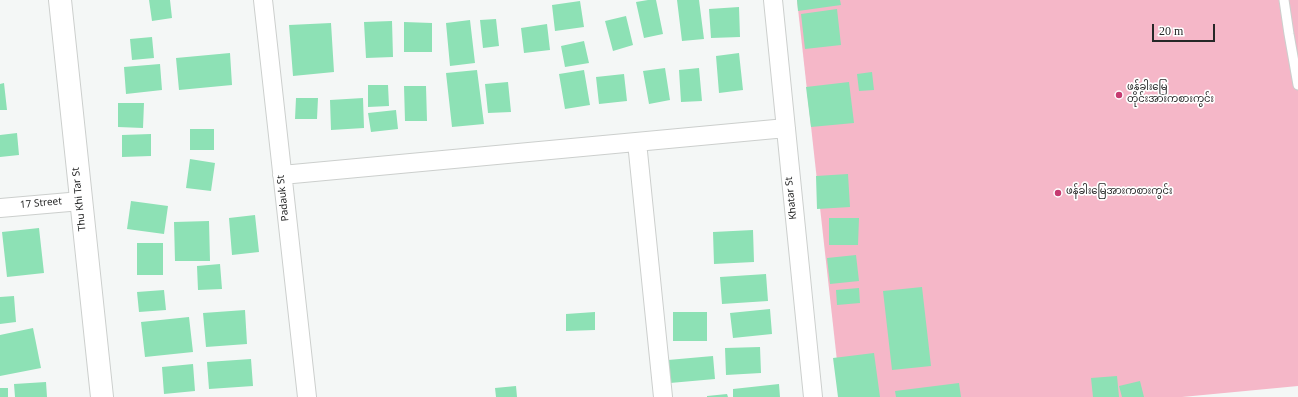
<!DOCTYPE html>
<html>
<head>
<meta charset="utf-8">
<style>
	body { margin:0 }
	#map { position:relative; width:1298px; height:397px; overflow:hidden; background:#f4f7f6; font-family:Georgia,serif }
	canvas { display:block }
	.scale { position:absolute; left:1152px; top:24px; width:63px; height:18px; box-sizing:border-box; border:2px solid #262727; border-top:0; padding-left:5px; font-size:12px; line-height:14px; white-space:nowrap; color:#262727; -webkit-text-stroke:3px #fff; paint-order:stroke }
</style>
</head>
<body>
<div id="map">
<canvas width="1298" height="397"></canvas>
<div class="scale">20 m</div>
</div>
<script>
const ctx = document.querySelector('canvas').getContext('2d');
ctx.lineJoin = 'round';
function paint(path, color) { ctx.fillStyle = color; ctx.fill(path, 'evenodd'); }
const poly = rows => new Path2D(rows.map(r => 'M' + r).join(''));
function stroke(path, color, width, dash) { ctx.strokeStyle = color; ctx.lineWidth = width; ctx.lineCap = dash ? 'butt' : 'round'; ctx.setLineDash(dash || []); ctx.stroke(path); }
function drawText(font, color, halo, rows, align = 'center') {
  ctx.font = font + ' Georgia,"Noto Sans Myanmar",serif'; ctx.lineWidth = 3.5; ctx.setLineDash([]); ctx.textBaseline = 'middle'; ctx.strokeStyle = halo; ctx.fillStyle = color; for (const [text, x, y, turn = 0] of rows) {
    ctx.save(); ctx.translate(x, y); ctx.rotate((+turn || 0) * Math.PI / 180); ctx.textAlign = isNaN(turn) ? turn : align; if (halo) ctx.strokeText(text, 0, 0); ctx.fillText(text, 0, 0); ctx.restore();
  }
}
paint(poly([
	[797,0,1298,0,1298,386,1182,397,841,397]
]), '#f5b7c8');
paint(poly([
	[149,0,170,0,172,18,152,21],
	[648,0,656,0,663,34,644,38,636,2],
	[677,0,699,0,704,39,682,41],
	[797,0,840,0,841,5,798,11],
	[580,1,584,27,555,31,552,5],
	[739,7,740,37,711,38,709,9],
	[837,9,841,45,805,49,801,14],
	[626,16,633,45,613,51,605,21],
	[496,19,499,46,483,48,480,20],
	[470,20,475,63,450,66,446,23],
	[392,21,393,57,366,58,364,22],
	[404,22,432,23,432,52,404,52],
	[331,23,334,72,293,76,289,25],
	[547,24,550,50,524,53,521,28],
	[152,37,154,58,132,60,130,39],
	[584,41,589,63,565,67,561,46],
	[230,53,232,85,179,90,176,58],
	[739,53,743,90,719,93,716,56],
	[160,64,162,90,126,94,124,67],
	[665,68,670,100,649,104,643,71],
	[699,68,702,101,681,102,679,70],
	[477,70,484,124,452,127,446,73],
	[584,70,590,105,565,109,559,74],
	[872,72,874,90,859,91,857,74],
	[624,74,627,101,599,104,596,77],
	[508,82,511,112,488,113,485,84],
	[849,82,854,123,811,127,806,87],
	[4,83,7,110,0,110,0,84],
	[368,85,388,85,389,106,368,107],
	[404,86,426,86,427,121,405,121],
	[296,98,318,98,317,119,295,119],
	[363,98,364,128,331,130,330,100],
	[118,103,144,103,143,128,118,127],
	[396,110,398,129,371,132,368,113],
	[190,129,214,129,214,150,190,150],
	[17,133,19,155,0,157,0,135],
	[151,134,151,156,122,157,122,135],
	[190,159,215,163,211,191,186,188],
	[848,174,850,207,817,209,816,176],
	[131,201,168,206,164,234,127,229],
	[255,215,259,252,232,255,229,218],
	[829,218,859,218,858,245,829,245],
	[209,221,210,261,175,261,174,222],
	[39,228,44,273,7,277,2,232],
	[753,230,754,262,714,264,713,232],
	[137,243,163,243,163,275,137,275],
	[856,255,859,281,830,284,827,258],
	[220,264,222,289,198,290,197,266],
	[766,274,768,301,722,304,720,277],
	[922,287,931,366,892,370,883,291],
	[859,288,860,303,837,305,836,290],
	[164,290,166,310,139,312,137,292],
	[14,296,16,322,0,324,0,297],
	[770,309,772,334,733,338,730,313],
	[245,310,247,344,206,347,203,313],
	[595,312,595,330,566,331,566,314],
	[673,312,707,312,707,341,673,341],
	[189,317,193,352,145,357,141,322],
	[33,328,41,368,0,376,0,335],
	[760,347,761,373,726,375,725,348],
	[874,353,880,397,838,397,833,358],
	[713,356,715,379,670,383,668,360],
	[251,359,253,386,209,389,207,362],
	[193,364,195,391,164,394,162,367],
	[1117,376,1119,397,1093,397,1091,378],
	[1140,381,1144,397,1122,397,1119,386],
	[46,382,47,397,15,397,14,384],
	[959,383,961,397,896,397,895,391],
	[779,384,780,397,733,397,733,389],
	[516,386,517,397,496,397,495,388],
	[0,388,8,388,8,397,0,397],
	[727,394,728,397,707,397,707,396]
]), '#8de1b5');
const lane = poly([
	[1284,0,1289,34,1298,85]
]);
const street = poly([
	[263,0,307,397],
	[773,0,813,397],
	[637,142,663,397],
	[282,175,786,128],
	[0,208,81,201]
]);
const secondary = poly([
	[60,0,102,397]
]);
stroke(lane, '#cccfcd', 11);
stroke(street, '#cccfcd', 20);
stroke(secondary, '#cccfcd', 24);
stroke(lane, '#fff', 9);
stroke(street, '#fff', 18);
stroke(secondary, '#fff', 22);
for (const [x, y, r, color] of [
	[1119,95,4,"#c53a70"],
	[1058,193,4,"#c53a70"]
]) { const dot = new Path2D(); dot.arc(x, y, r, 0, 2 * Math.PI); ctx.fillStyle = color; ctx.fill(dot); stroke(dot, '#fff', 1.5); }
drawText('10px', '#262727', '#fff', [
	["ဖန်ခါးမြေ",1127,89],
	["တိုင်းအားကစားကွင်း",1127,101],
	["ဖန်ခါးမြေအားကစားကွင်း",1066,193]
], 'left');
drawText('10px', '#262727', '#fff', [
	["Padauk St",285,198,-96],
	["Khatar St",793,198,-96],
	["Thu Khi Tar St",81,199,-96],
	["17 Street",41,205,-5]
]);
</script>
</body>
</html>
